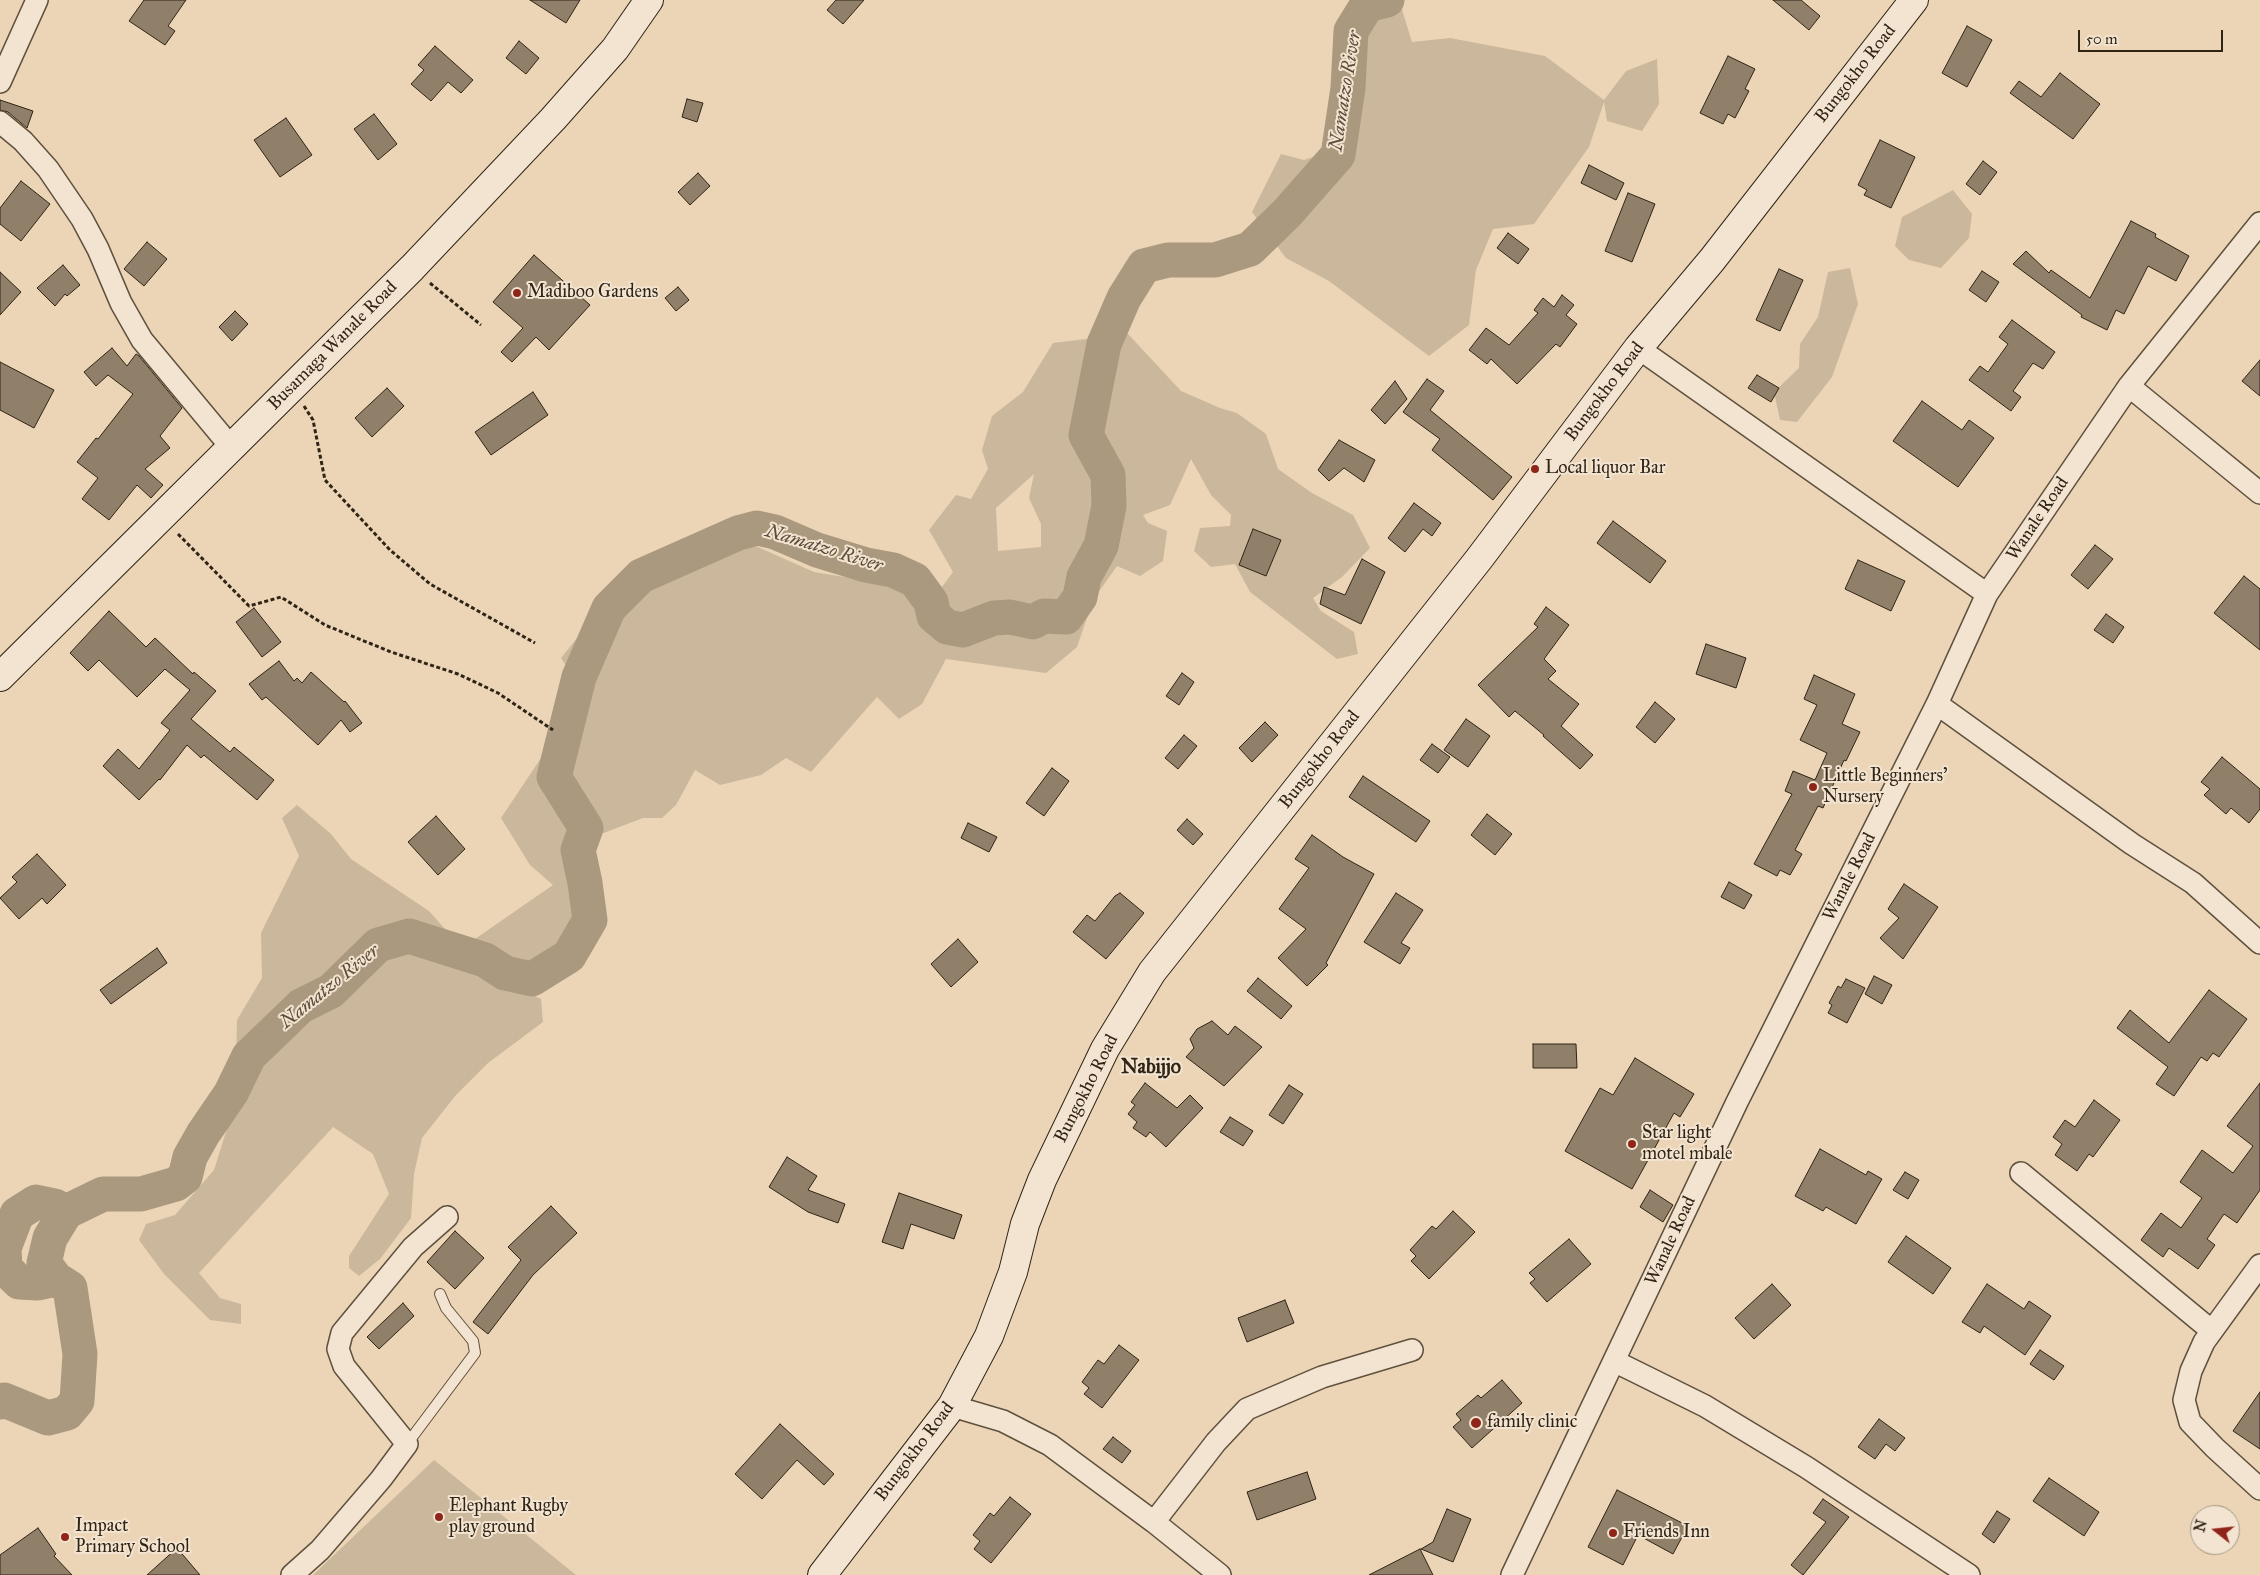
<!DOCTYPE html>
<html>
<head>
<meta charset="utf-8">
<style>
	body { margin:0 }
	#map { position:relative; width:2260px; height:1575px; overflow:hidden; background:#ebd5b6; font-family:"IM FELL Great Primer",serif }
	canvas { display:block }
	.north { position:absolute; left:2190px; top:1505px; width:50px; height:50px; box-sizing:border-box; background:#f2e4d0; border:1px solid #a49785; border-radius:50%; rotate:286deg; font-size:14px; font-weight:700; line-height:20px; text-align:center; color:#302415 }
	.north::after { content:''; display:block; margin:auto; width:18px; height:22px; background:#8f2418; clip-path:polygon(50% 0,100% 100%,50% 72%,0 100%) }
	.scale { position:absolute; left:2078px; top:30px; width:145px; height:22px; box-sizing:border-box; border:2px solid #302415; border-top:0; padding-left:6px; font-size:15px; line-height:18px; white-space:nowrap; color:#302415; -webkit-text-stroke:4px #f2e4d0; paint-order:stroke }
</style>
</head>
<body>
<div id="map">
<canvas width="2260" height="1575"></canvas>
<div class="north">N</div>
<div class="scale">50 m</div>
</div>
<script>
const ctx = document.querySelector('canvas').getContext('2d');
ctx.lineJoin = 'round';
function paint(path, color) { ctx.fillStyle = color; ctx.fill(path, 'evenodd'); }
const poly = rows => new Path2D(rows.map(r => 'M' + r).join(''));
function stroke(path, color, width, dash) { ctx.strokeStyle = color; ctx.lineWidth = width; ctx.lineCap = dash ? 'butt' : 'round'; ctx.setLineDash(dash || []); ctx.stroke(path); }
function drawText(font, color, halo, rows, align = 'center') {
  ctx.font = font + ' "IM FELL Great Primer",serif'; ctx.lineWidth = 4; ctx.setLineDash([]); ctx.textBaseline = 'middle'; ctx.strokeStyle = halo; ctx.fillStyle = color; for (const [text, x, y, turn = 0] of rows) {
    ctx.save(); ctx.translate(x, y); ctx.rotate((+turn || 0) * Math.PI / 180); ctx.textAlign = isNaN(turn) ? turn : align; if (halo) ctx.strokeText(text, 0, 0); ctx.fillText(text, 0, 0); ctx.restore();
  }
}
paint(poly([
	[1365,0,1399,0,1412,42,1450,38,1545,56,1604,100,1626,71,1657,59,1659,104,1642,131,1607,121,1604,102,1589,147,1534,224,1493,229,1476,270,1469,325,1429,356,1329,281,1286,258,1252,212,1281,154,1304,160,1329,152,1364,68,1353,5],
	[1953,190,1972,214,1969,238,1941,268,1909,260,1895,246,1902,217],
	[1850,268,1858,304,1832,377,1797,422,1780,420,1774,392,1799,368,1800,344,1818,317,1828,272],
	[1128,334,1181,391,1220,408,1237,413,1266,434,1278,469,1312,493,1353,515,1370,548,1342,577,1313,598,1321,611,1354,632,1358,654,1337,659,1250,592,1235,564,1211,567,1194,551,1200,528,1230,526,1231,515,1211,495,1191,459,1170,505,1143,515,1148,523,1167,531,1163,561,1140,576,1117,566,1093,600,1077,647,1046,673,946,659,922,704,899,719,877,697,811,772,786,758,761,775,720,785,695,770,676,805,662,818,643,818,601,834,587,856,594,889,597,922,582,951,553,979,527,969,483,970,541,999,543,1022,488,1063,456,1095,422,1138,414,1174,411,1218,380,1259,359,1276,349,1268,349,1256,389,1194,373,1154,333,1127,199,1273,220,1298,241,1304,241,1324,210,1320,164,1274,139,1240,146,1224,175,1215,214,1170,235,1103,237,1020,262,978,261,933,299,856,282,818,297,805,331,834,351,859,429,911,462,948,553,885,530,865,501,818,555,737,586,696,561,658,619,586,642,568,686,545,742,540,814,572,912,588,936,595,953,572,929,530,956,495,971,499,988,469,982,450,992,416,1023,392,1053,343],
	[1034,474,1029,498,1041,524,1041,547,998,551,996,508],
	[434,1460,576,1575,313,1575]
]), '#cbb79b');
stroke(poly([
	[56,1279,38,1283,19,1282,5,1268,4,1248,17,1214,36,1202,55,1206,66,1212],
	[0,1402,4,1400,48,1418,67,1413,77,1401,80,1354,70,1288,56,1279,44,1263,50,1238,66,1212,103,1194,141,1194,176,1184,185,1177,190,1157,203,1134,231,1093,249,1056,301,1006,331,991,378,945,409,936,485,960,505,973,532,979,569,956,590,920,585,883,578,850,586,828,554,777,579,677,609,608,641,576,738,533,757,528,775,532,817,550,866,565,893,570,915,580,931,602,934,616,947,627,963,630,994,618,1010,617,1033,622,1044,616,1066,617,1080,597,1084,577,1101,546,1109,506,1108,475,1086,435,1104,344,1124,298,1144,266,1168,260,1215,260,1250,249,1287,213,1338,155,1348,88,1351,31,1367,5,1387,0]
]), '#ab997f', 35);
const building = poly([
	[144,0,186,0,168,26,175,31,165,45,129,21,144,0],
	[530,0,580,0,566,23,530,0],
	[836,0,864,0,843,24,827,10,836,0],
	[1773,0,1801,0,1820,16,1809,30,1773,0],
	[1967,26,1992,40,1967,87,1942,73,1967,26],
	[519,41,539,58,526,74,506,58,519,41],
	[435,46,473,80,461,93,448,82,431,101,411,84,424,70,418,65,435,46],
	[1728,56,1755,69,1745,89,1749,91,1735,118,1728,114,1723,124,1700,113,1728,56],
	[2060,73,2100,104,2073,139,2010,93,2019,81,2041,97,2060,73],
	[687,99,703,103,697,122,682,117,687,99],
	[0,100,33,111,27,128,8,112,0,110,0,100],
	[374,114,397,144,378,160,354,129,374,114],
	[286,118,312,155,280,177,254,140,286,118],
	[1880,140,1915,157,1891,208,1864,195,1867,190,1858,185,1880,140],
	[1983,161,1997,172,1980,195,1966,184,1983,161],
	[1589,165,1624,183,1616,200,1581,183,1589,165],
	[698,173,710,186,690,205,678,192,698,173],
	[21,181,50,204,21,241,0,224,0,208,21,181],
	[1628,193,1655,204,1632,262,1605,251,1628,193],
	[2131,221,2156,234,2155,237,2189,256,2176,281,2148,266,2124,314,2116,310,2107,330,2081,317,2082,315,2013,264,2026,251,2049,273,2051,270,2090,298,2131,221],
	[1508,233,1529,249,1518,264,1497,248,1508,233],
	[147,242,167,259,144,286,124,269,147,242],
	[534,255,590,305,549,350,536,337,512,362,501,352,523,328,493,302,534,255],
	[63,265,80,285,67,296,65,294,55,306,37,288,63,265],
	[1779,269,1803,280,1780,331,1756,320,1779,269],
	[1982,271,1999,282,1986,302,1969,290,1982,271],
	[0,272,21,292,0,315,0,272],
	[678,287,689,300,676,311,665,298,678,287],
	[1562,295,1574,305,1566,315,1577,324,1560,347,1556,344,1517,384,1491,359,1487,364,1469,350,1486,328,1509,345,1538,313,1534,310,1543,298,1554,307,1562,295],
	[235,311,248,324,232,341,219,327,235,311],
	[2012,320,2055,352,2043,369,2033,363,2013,391,2021,397,2011,411,1969,380,1980,366,1988,372,2008,344,1999,337,2012,320],
	[112,348,127,366,136,354,139,356,182,408,160,436,170,448,145,469,163,485,151,498,137,485,109,520,82,499,98,478,77,462,96,438,98,439,133,394,108,375,96,386,84,372,112,348],
	[2260,360,2260,396,2242,381,2260,360],
	[0,362,54,390,34,428,0,410,0,362],
	[1757,375,1779,388,1771,402,1748,388,1757,375],
	[1427,379,1444,391,1430,410,1512,477,1493,500,1432,450,1440,439,1403,412,1427,379],
	[1395,381,1407,399,1385,424,1371,410,1395,381],
	[387,388,404,406,372,437,355,418,387,388],
	[533,392,548,415,491,455,475,432,533,392],
	[1922,401,1962,430,1969,420,1994,438,1958,487,1893,441,1922,401],
	[1339,440,1375,460,1364,482,1344,468,1329,481,1318,470,1339,440],
	[1414,503,1441,523,1432,536,1423,529,1405,552,1388,538,1414,503],
	[1613,521,1666,561,1650,583,1597,543,1613,521],
	[1253,529,1281,540,1266,576,1239,565,1253,529],
	[2095,545,2113,559,2088,589,2071,575,2095,545],
	[1362,559,1385,572,1361,624,1320,604,1324,587,1345,595,1362,559],
	[1858,560,1905,581,1891,611,1845,589,1858,560],
	[2244,576,2260,589,2260,650,2214,613,2244,576],
	[1546,607,1569,625,1544,659,1556,671,1548,679,1579,704,1561,726,1593,755,1580,769,1543,736,1544,735,1515,711,1509,717,1478,685,1538,627,1534,624,1546,607],
	[254,608,281,642,262,657,236,622,254,608],
	[109,611,146,647,155,638,193,674,194,672,216,691,191,719,230,752,234,747,274,780,257,800,204,755,201,758,187,745,160,780,159,779,139,800,103,766,118,749,139,769,170,730,161,723,190,690,165,669,137,697,99,660,88,671,70,653,109,611],
	[2106,614,2124,627,2113,643,2094,630,2106,614],
	[1706,644,1746,658,1736,688,1696,674,1706,644],
	[279,661,294,681,297,678,302,683,311,672,344,702,345,701,362,723,350,732,341,720,318,745,266,697,262,700,249,684,279,661],
	[1182,673,1194,682,1179,705,1166,696,1182,673],
	[1814,675,1855,694,1842,724,1860,732,1846,761,1844,760,1823,808,1818,806,1795,850,1802,854,1790,875,1780,870,1777,876,1754,864,1792,794,1785,791,1793,771,1815,780,1827,753,1800,740,1817,705,1804,699,1814,675],
	[1655,702,1675,719,1655,743,1636,727,1655,702],
	[1466,719,1490,736,1468,767,1444,750,1466,719],
	[1265,722,1278,735,1252,762,1239,748,1265,722],
	[1184,735,1197,746,1178,769,1165,758,1184,735],
	[1432,744,1450,757,1438,773,1420,760,1432,744],
	[2222,757,2260,789,2260,809,2249,823,2231,808,2226,814,2204,795,2210,789,2201,782,2222,757],
	[1052,768,1069,781,1044,816,1026,803,1052,768],
	[1363,776,1430,821,1416,842,1349,797,1363,776],
	[1487,814,1512,834,1495,855,1471,835,1487,814],
	[436,816,465,849,438,875,408,842,436,816],
	[1187,819,1203,834,1193,845,1177,830,1187,819],
	[968,823,997,837,989,852,961,838,968,823],
	[1312,835,1343,857,1374,874,1326,963,1328,965,1307,986,1278,958,1306,929,1279,909,1309,868,1295,859,1312,835],
	[37,854,66,885,47,904,42,898,19,919,0,898,17,882,12,877,37,854],
	[1729,882,1752,895,1744,909,1721,897,1729,882],
	[1904,884,1938,907,1903,959,1880,938,1899,918,1888,909,1904,884],
	[1120,893,1144,913,1106,959,1073,932,1087,915,1095,921,1115,896,1120,893],
	[1396,893,1423,910,1401,943,1410,948,1400,964,1364,942,1396,893],
	[958,939,978,962,951,987,931,964,958,939],
	[157,948,167,963,111,1004,100,990,157,948],
	[1874,976,1892,985,1882,1004,1865,994,1874,976],
	[1258,978,1292,1006,1281,1019,1247,991,1258,978],
	[1846,979,1865,988,1847,1023,1828,1013,1832,1005,1829,1003,1838,986,1841,988,1846,979],
	[2209,990,2247,1019,2219,1057,2213,1053,2207,1061,2201,1057,2174,1096,2156,1084,2168,1067,2117,1028,2130,1010,2169,1043,2209,990],
	[1212,1021,1228,1035,1235,1026,1262,1047,1224,1086,1186,1057,1194,1048,1190,1039,1197,1029,1212,1021],
	[1533,1044,1576,1044,1577,1068,1533,1068,1533,1044],
	[1635,1058,1694,1094,1680,1117,1674,1113,1632,1189,1565,1151,1600,1088,1613,1095,1635,1058],
	[1145,1083,1177,1108,1190,1095,1203,1108,1166,1147,1150,1132,1146,1137,1133,1128,1137,1122,1128,1114,1135,1105,1131,1102,1145,1083],
	[2260,1083,2260,1190,2237,1223,2224,1214,2207,1239,2215,1245,2198,1269,2169,1248,2163,1257,2141,1240,2161,1213,2181,1228,2202,1198,2180,1182,2202,1150,2233,1173,2253,1146,2227,1126,2260,1083],
	[1289,1085,1303,1094,1283,1124,1269,1115,1289,1085],
	[2094,1100,2120,1120,2093,1157,2089,1154,2077,1171,2055,1155,2062,1144,2053,1137,2065,1120,2075,1127,2094,1100],
	[1230,1117,1253,1131,1243,1146,1220,1132,1230,1117],
	[1820,1149,1866,1175,1868,1171,1882,1179,1856,1224,1826,1207,1823,1211,1795,1196,1820,1149],
	[787,1157,817,1176,808,1190,845,1204,838,1223,808,1212,769,1187,787,1157],
	[1905,1172,1919,1180,1908,1199,1893,1190,1905,1172],
	[1650,1190,1673,1205,1663,1222,1640,1207,1650,1190],
	[899,1193,962,1215,954,1239,911,1224,903,1249,882,1242,899,1193],
	[551,1206,577,1233,533,1275,488,1334,473,1322,521,1260,508,1247,551,1206],
	[1453,1211,1475,1232,1429,1279,1411,1261,1416,1256,1410,1250,1432,1226,1436,1229,1453,1211],
	[455,1231,484,1258,455,1289,427,1262,455,1231],
	[1906,1236,1951,1268,1933,1294,1888,1262,1906,1236],
	[1569,1239,1591,1264,1547,1302,1530,1283,1535,1279,1529,1273,1569,1239],
	[1772,1284,1791,1305,1754,1339,1735,1318,1772,1284],
	[1987,1284,2024,1309,2029,1301,2051,1316,2025,1355,1984,1326,1980,1333,1962,1322,1987,1284],
	[1285,1300,1294,1323,1247,1342,1238,1318,1285,1300],
	[403,1303,414,1316,379,1349,367,1337,403,1303],
	[1119,1345,1139,1360,1102,1408,1084,1394,1089,1388,1082,1382,1098,1360,1104,1364,1119,1345],
	[2040,1350,2064,1366,2054,1380,2030,1364,2040,1350],
	[1502,1380,1522,1403,1472,1448,1453,1427,1461,1420,1456,1414,1478,1395,1481,1398,1502,1380],
	[2260,1392,2260,1449,2233,1431,2260,1392],
	[1879,1419,1905,1438,1895,1451,1886,1444,1875,1459,1858,1447,1879,1419],
	[780,1424,834,1474,824,1485,797,1460,762,1499,735,1474,780,1424],
	[1113,1437,1131,1451,1122,1463,1103,1449,1113,1437],
	[1307,1472,1316,1499,1257,1520,1247,1492,1307,1472],
	[2049,1478,2099,1512,2084,1536,2033,1501,2049,1478],
	[1617,1490,1688,1526,1673,1554,1638,1535,1623,1565,1588,1547,1617,1490],
	[1010,1497,1031,1514,991,1563,974,1549,980,1541,973,1535,990,1513,994,1516,1010,1497],
	[1823,1499,1849,1517,1803,1575,1791,1565,1826,1522,1813,1513,1823,1499],
	[1447,1509,1471,1519,1453,1562,1421,1549,1433,1542,1447,1509],
	[1997,1511,2010,1519,1994,1543,1982,1534,1997,1511],
	[38,1528,56,1554,54,1556,72,1575,0,1575,0,1555,38,1528],
	[177,1548,200,1575,147,1575,177,1548],
	[1420,1549,1433,1575,1369,1575,1420,1549]
]);
paint(building, '#918069');
stroke(building, '#302415', 1);
const lane = poly([
	[407,1444,475,1353,473,1341,446,1308,440,1294]
]);
const street = poly([
	[0,82,37,0],
	[0,122,23,141,48,169,82,219,98,249,121,303,142,340,231,447],
	[1638,348,1987,594],
	[2129,386,2260,493],
	[1937,704,2132,844,2193,883,2260,943],
	[2021,1173,2212,1331],
	[2260,1265,2204,1342,2191,1371,2184,1400,2190,1422,2215,1448,2260,1489],
	[1614,1361,1705,1406,1806,1467,1969,1575],
	[952,1406,1003,1421,1050,1445,1154,1522,1220,1575],
	[1154,1522,1216,1442,1247,1409,1322,1377,1412,1350],
	[292,1575,320,1550,381,1479,407,1444,344,1366,338,1349,342,1333,413,1247,447,1217],
	[1512,1575,1737,1102,1937,704,1987,594,2129,386,2260,223]
]);
const secondary = poly([
	[0,677,412,268,553,119,615,49,649,0],
	[822,1575,952,1406,989,1336,1013,1272,1025,1224,1042,1180,1105,1049,1152,972,1479,559,1638,348,1712,260,1914,0]
]);
stroke(lane, '#5f503d', 12);
stroke(street, '#5f503d', 24);
stroke(secondary, '#302415', 30);
stroke(poly([
	[430,283,481,325],
	[304,406,313,420,325,480,390,550,430,584,535,643],
	[178,534,249,606,281,597,325,625,391,652,458,674,498,693,553,730]
]), '#302415', 3, [4, 2.5]);
stroke(lane, '#f2e4d0', 10);
stroke(street, '#f2e4d0', 21);
stroke(secondary, '#f2e4d0', 28);
for (const [x, y, r, color] of [
	[517,293,5,"#8f2418"],
	[1535,469,5,"#8f2418"],
	[1813,787,5,"#8f2418"],
	[1632,1144,5,"#8f2418"],
	[1476,1423,6,"#8f2418"],
	[439,1517,5,"#8f2418"],
	[1613,1533,5,"#8f2418"],
	[65,1537,5,"#8f2418"]
]) { const dot = new Path2D(); dot.arc(x, y, r, 0, 2 * Math.PI); ctx.fillStyle = color; ctx.fill(dot); stroke(dot, '#f2e4d0', 2); }
drawText('18px', '#302415', '#f2e4d0', [
	["Bungokho Road",1856,74,-52],
	["Busamaga Wanale Road",333,346,-45],
	["Bungokho Road",1605,392,-53],
	["Wanale Road",2038,519,-56],
	["Bungokho Road",1320,760,-52],
	["Wanale Road",1850,877,-63],
	["Bungokho Road",1087,1089,-63],
	["Wanale Road",1671,1241,-65],
	["Bungokho Road",915,1452,-53]
]);
drawText('18px', '#302415', '#f2e4d0', [
	["Madiboo Gardens",527,293],
	["Local liquor Bar",1545,469],
	["Little Beginners'",1823,777],
	["Nursery",1823,798],
	["Star light",1642,1134],
	["motel mbale",1642,1155],
	["family clinic",1487,1423],
	["Elephant Rugby",449,1507],
	["play ground",449,1528],
	["Impact",75,1527],
	["Primary School",75,1548],
	["Friends Inn",1623,1533]
], 'left');
drawText('italic 19px', '#5b4d3a', '#f2e4d0', [
	["Namatzo River",1346,91,-81],
	["Namatzo River",824,549,17],
	["Namatzo River",330,987,-39]
]);
drawText('bold 20px', '#302415', '#f2e4d0', [
	["Nabijjo",1151,1068]
]);
</script>
</body>
</html>
